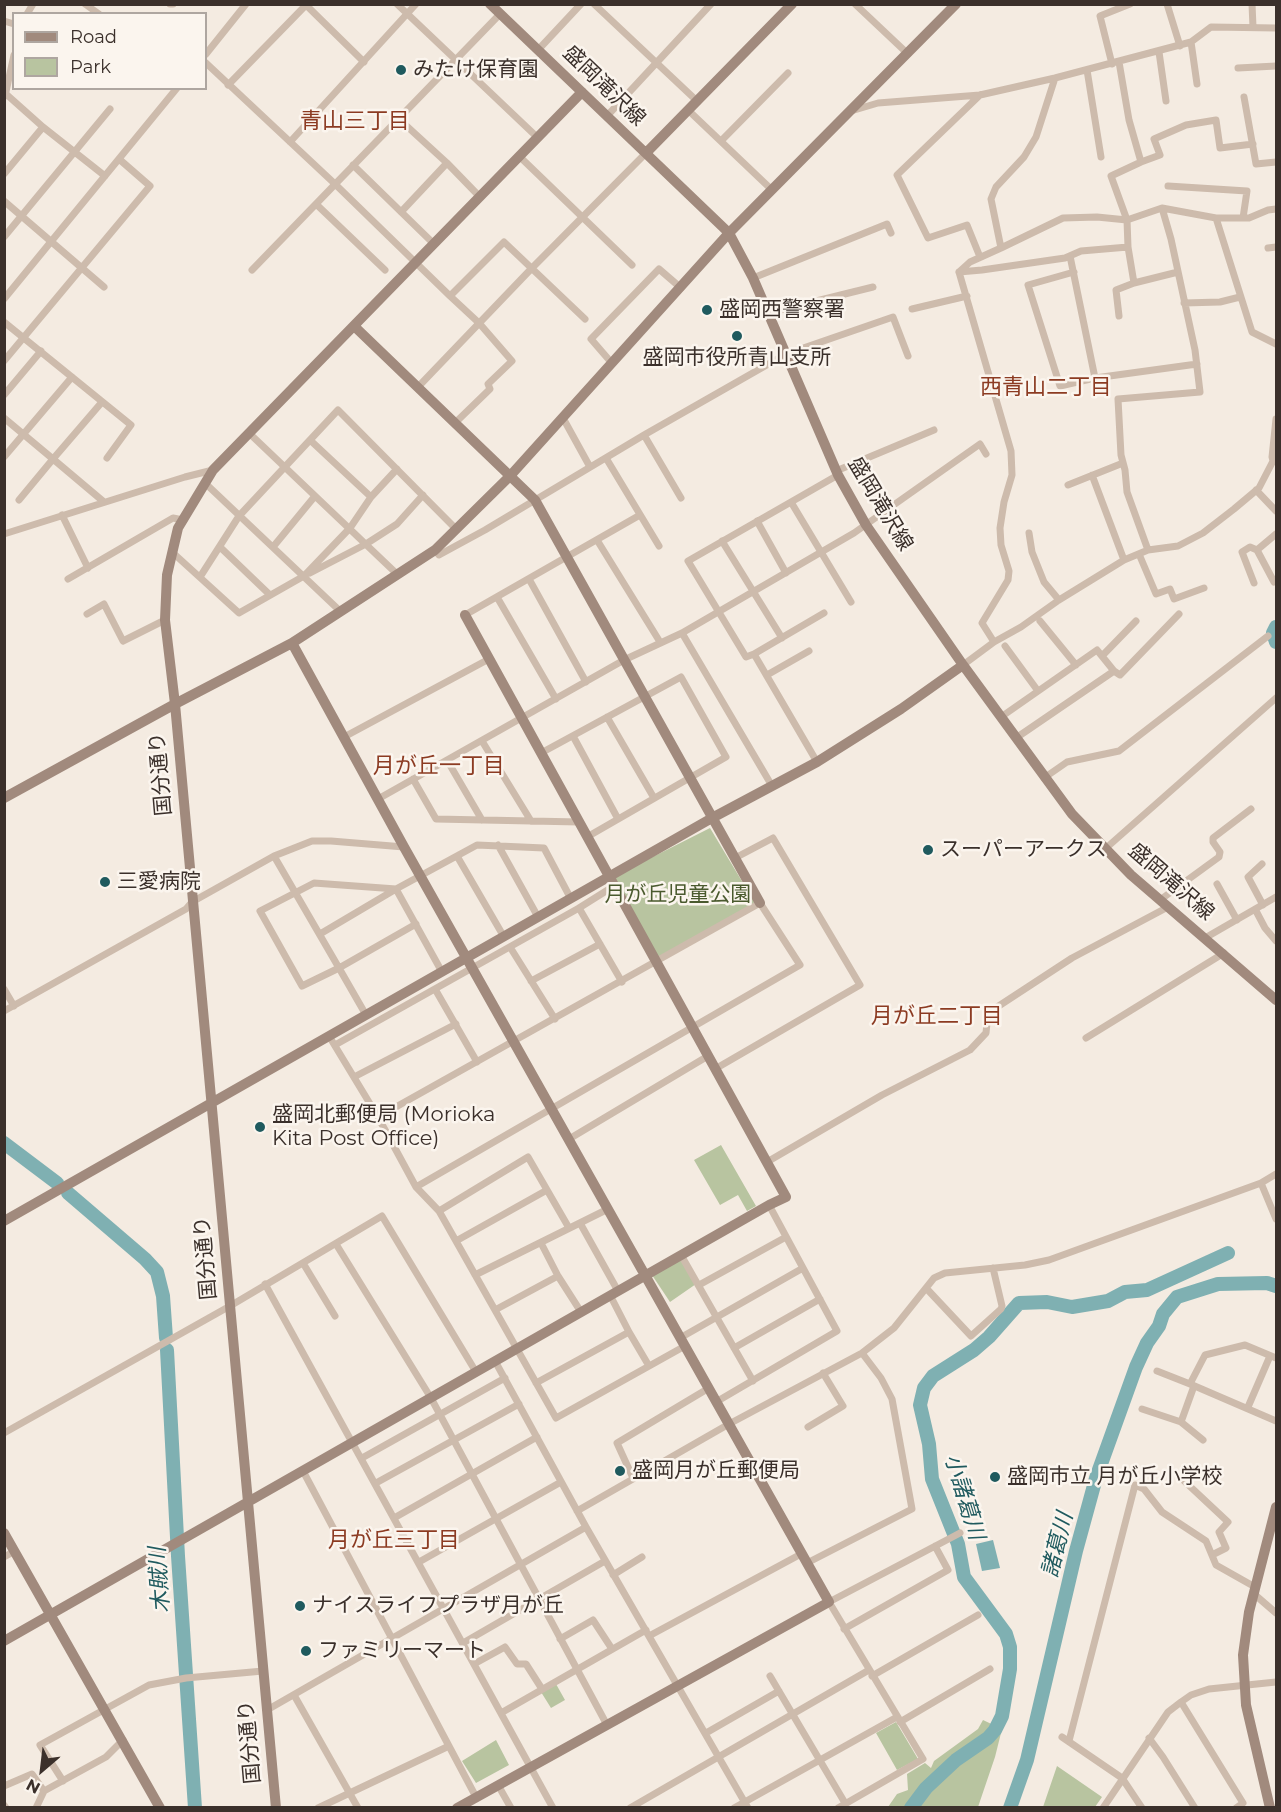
<!DOCTYPE html>
<html>
<head>
<meta charset="utf-8">
<style>
	body { margin:0 }
	#map { position:relative; width:1281px; height:1812px; overflow:hidden; background:#f4ebe1; font-family:Montserrat,sans-serif }
	canvas { display:block }
	.frame { position:absolute; inset:0; border:6px solid #3b302b; pointer-events:none }
	.legend { position:absolute; left:12px; top:12px; width:195px; height:78px; box-sizing:border-box; background:#fbf5ee; border:2px solid #aea6a0; margin:0; padding:8px 10px; list-style:none; font-size:18px; color:#3b302b }
	.legend li { display:flex; align-items:center; gap:12px; height:30px }
	.legend b { width:30px; border:2px solid #aea6a0 }
	.north { position:absolute; left:12px; top:1740px; width:60px; height:60px; -webkit-text-stroke:4px #fbf5ee; paint-order:stroke; rotate:208deg; font-size:16px; font-weight:700; line-height:24px; text-align:center; color:#3b302b }
	.north::after { content:''; display:block; margin:auto; width:21px; height:27px; background:#3b302b; clip-path:polygon(50% 0,100% 100%,50% 72%,0 100%) }
</style>
</head>
<body>
<div id="map">
<canvas width="1281" height="1812"></canvas>
<div class="frame"></div>
<ul class="legend">
<li><b style="height:8px;background:#a18a7d"></b>Road</li>
<li><b style="height:16px;background:#b8c4a0"></b>Park</li>
</ul>
<div class="north">N</div>
</div>
<script>
const ctx = document.querySelector('canvas').getContext('2d');
ctx.lineJoin = 'round';
function paint(path, color) { ctx.fillStyle = color; ctx.fill(path, 'evenodd'); }
const poly = rows => new Path2D(rows.map(r => 'M' + r).join(''));
function stroke(path, color, width, dash) { ctx.strokeStyle = color; ctx.lineWidth = width; ctx.lineCap = dash ? 'butt' : 'round'; ctx.setLineDash(dash || []); ctx.stroke(path); }
function drawText(font, color, halo, rows, align = 'center') {
  ctx.font = font + ' Montserrat,"Noto Sans JP",sans-serif'; ctx.lineWidth = 5; ctx.setLineDash([]); ctx.textBaseline = 'middle'; ctx.strokeStyle = halo; ctx.fillStyle = color; for (const [text, x, y, turn = 0] of rows) {
    ctx.save(); ctx.translate(x, y); ctx.rotate((+turn || 0) * Math.PI / 180); ctx.textAlign = isNaN(turn) ? turn : align; if (halo) ctx.strokeText(text, 0, 0); ctx.fillText(text, 0, 0); ctx.restore();
  }
}
paint(poly([
	[710,828,755,903,659,960,613,877],
	[721,1145,756,1206,747,1211,738,1195,720,1205,694,1160],
	[680,1258,696,1284,670,1302,652,1275],
	[556,1684,565,1700,551,1708,541,1692],
	[983,1720,1002,1729,995,1757,978,1807,888,1807,897,1794,908,1790,907,1774,925,1763,931,1768,934,1761,978,1729],
	[896,1722,918,1759,897,1770,876,1733],
	[496,1740,509,1765,476,1783,462,1761],
	[1057,1766,1102,1797,1095,1807,1043,1807]
]), '#b8c4a0');
paint(poly([
	[993,1540,1000,1568,982,1571,976,1544]
]), '#7fb0b2');
stroke(poly([
	[1276,627,1273,633,1276,642],
	[4,1143,57,1183],
	[68,1193,145,1259,157,1272,163,1296,166,1338],
	[167,1350,178,1556,195,1808],
	[911,1808,926,1788,956,1760,988,1738,995,1730,1002,1716,1010,1669,1010,1647,1006,1634,964,1577,958,1544,932,1479,929,1444,920,1405,924,1388,933,1376,974,1350,989,1337,1019,1303,1047,1302,1072,1307,1108,1301,1125,1292,1147,1290,1228,1253],
	[1010,1808,1027,1760,1076,1551,1096,1478,1136,1367,1147,1343,1159,1326,1163,1314,1177,1297,1218,1284,1267,1283,1276,1286]
]), '#7fb0b2', 14);
stroke(poly([
	[85,4,99,14],
	[170,4,173,4],
	[305,4,364,62],
	[397,4,538,138],
	[594,4,697,101],
	[855,4,908,54],
	[1167,4,1180,46],
	[1252,4,1253,27],
	[27,14,33,4],
	[4,21,14,24],
	[1191,42,1197,84],
	[538,50,581,4],
	[1159,52,1166,101],
	[206,54,246,4],
	[1119,62,1129,120,1141,162,1160,155,1154,139,1186,125,1216,120,1220,148,1253,144],
	[206,63,335,184,450,296,504,242,585,319],
	[1112,64,1100,16,1130,4],
	[1238,68,1276,66],
	[1087,70,1101,157],
	[228,85,306,5],
	[980,95,897,175,928,238,967,225,980,257],
	[5,96,14,55],
	[1244,97,1256,164,1276,162],
	[688,110,772,190],
	[851,111,878,103,980,95,1055,78,1191,42,1211,27,1276,28],
	[607,116,711,4],
	[399,119,447,163,401,212],
	[43,127,105,176],
	[721,141,788,73],
	[290,142,416,4],
	[519,156,632,265],
	[447,163,480,197],
	[353,165,434,244],
	[4,174,43,127,6,94],
	[1168,186,1247,191,1243,218],
	[4,201,104,287],
	[316,204,385,270],
	[1216,218,1252,332,1276,344],
	[4,237,110,109],
	[1001,248,1063,218,1097,217,1127,220,1111,176,1141,162],
	[1268,248,1276,247],
	[1070,256,1095,378,1197,364],
	[252,270,500,14],
	[959,272,1011,451,1012,475,1004,502,1000,528,1001,545,1009,571,1008,580,982,623,994,642],
	[959,272,982,270,1065,258,1081,251,1128,247,1127,220,1162,208,1216,218,1249,218,1268,210,1276,209],
	[959,272,970,262,1001,248,991,199,996,187,1024,157,1036,137,1055,78],
	[1074,272,1028,285,1060,386,1095,378],
	[753,278,887,224,891,233],
	[1134,283,1178,272],
	[450,296,479,323,512,361,488,384,490,389,455,423],
	[4,299,177,88],
	[1184,303,1220,302,1240,297],
	[912,309,967,296],
	[768,313,873,287],
	[1119,316,1116,290,1134,283,1128,247],
	[4,322,131,425,107,458],
	[4,361,150,186,119,159],
	[610,361,591,339,659,269,681,288],
	[418,387,532,268,646,153],
	[4,395,41,351],
	[102,402,53,459,104,502],
	[4,418,53,459,19,500],
	[563,418,590,467],
	[249,433,398,575],
	[644,435,681,498],
	[4,457,72,377],
	[606,458,659,546],
	[836,471,934,430],
	[1092,475,1124,560],
	[205,483,340,611],
	[1068,485,1123,463],
	[1256,490,1276,511],
	[371,497,397,469],
	[791,502,838,475],
	[62,515,88,568],
	[757,521,786,573],
	[1029,533,1032,552,1044,582,1059,600],
	[4,534,185,477,213,470],
	[597,540,660,642],
	[722,541,782,638],
	[220,547,270,595],
	[273,547,315,496],
	[435,550,439,555,485,530,644,435,786,354,893,317,908,356],
	[1148,550,1127,492,1125,470,1121,455,1118,399,1200,392,1195,350,1171,239,1162,208],
	[1257,550,1274,582],
	[172,552,239,613,304,576,350,528,371,497,310,440],
	[1139,554,1156,594,1170,589,1174,599,1204,588],
	[310,573,366,544,397,524,423,495],
	[200,577,239,516,338,410,456,529],
	[68,579,173,518,183,520],
	[529,579,586,682],
	[1254,583,1242,552,1250,547,1257,550,1276,534],
	[497,597,556,699],
	[87,614,104,604,123,641,165,620],
	[465,615,640,515],
	[1040,621,1076,665],
	[682,633,772,786],
	[1005,646,1038,691],
	[754,654,746,657,688,561,791,502,851,602],
	[1102,656,1136,621],
	[963,665,994,642,1021,627,1059,600,1124,560,1148,550,1178,546,1203,533,1234,509,1259,488,1273,461,1272,457,1276,419],
	[767,675,809,651],
	[607,717,654,798],
	[1001,717,1097,650,1114,671,1120,675,1179,614],
	[573,736,618,819],
	[344,737,489,659],
	[1016,738,1114,671],
	[482,741,531,821],
	[541,753,681,677,726,757,587,837],
	[447,760,482,820],
	[817,762,754,654,824,613],
	[1044,778,1067,762,1119,751,1268,636],
	[413,779,436,819,579,822],
	[378,799,624,660,682,633,854,533,980,444,986,454],
	[498,845,538,917],
	[1105,849,1276,698],
	[274,856,339,968,416,924],
	[457,856,504,937],
	[1262,864,1248,877,1263,905],
	[1217,884,1237,920],
	[1160,900,1219,857,1220,852,1213,842,1213,838,1251,809],
	[579,908,614,886],
	[1255,909,1265,928,1276,941],
	[320,934,396,889,442,972],
	[1205,938,1276,897],
	[510,947,555,1019],
	[531,981,600,944],
	[4,989,14,1006],
	[435,989,477,1062],
	[4,1011,186,909,192,902,274,856,312,841,331,841,404,847],
	[366,1015,339,968,302,986,260,911,314,883,396,889,477,845,544,848,571,899],
	[329,1036,378,1117,416,1187,439,1211,556,1418,685,1346],
	[1086,1038,1224,953],
	[335,1045,579,908,622,982],
	[715,1069,860,985,773,838,735,858],
	[354,1077,456,1024],
	[378,1117,760,903,800,965,416,1187],
	[569,1139,708,1056],
	[767,1162,882,1095,970,1050,986,1033,988,1013,1072,958,1168,907],
	[1261,1183,1276,1219],
	[439,1211,528,1157,569,1228],
	[580,1223,618,1291],
	[456,1241,547,1190],
	[336,1244,431,1398,607,1725],
	[681,1255,753,1381],
	[303,1263,335,1316],
	[475,1275,608,1209],
	[558,1276,581,1312],
	[265,1284,553,1808],
	[699,1285,786,1237],
	[926,1288,971,1336,1001,1309,1002,1306,993,1268],
	[495,1310,558,1276,541,1243],
	[629,1332,649,1366],
	[680,1338,803,1268],
	[734,1348,820,1299],
	[1276,1358,1245,1345,1205,1355,1190,1384,1276,1421],
	[495,1361,586,1527,748,1808],
	[1157,1371,1190,1384],
	[536,1383,629,1332,610,1295],
	[716,1402,837,1331,769,1205],
	[1248,1407,1270,1356],
	[1142,1409,1181,1422,1194,1386],
	[1181,1422,1203,1440],
	[808,1427,843,1406,823,1373],
	[4,1433,230,1306,382,1216,476,1372],
	[362,1458,505,1378],
	[303,1471,476,1797],
	[633,1478,617,1443,709,1388],
	[1181,1478,1228,1522,1219,1532,1226,1548,1212,1555],
	[376,1483,519,1404],
	[577,1511,729,1424,862,1353,894,1328,934,1278,945,1273,1025,1265,1049,1260,1261,1183,1276,1174],
	[394,1518,537,1437],
	[4,1557,15,1551],
	[419,1562,561,1482],
	[807,1563,912,1509,892,1399,881,1378,862,1353],
	[613,1575,642,1557],
	[1254,1594,1276,1613],
	[844,1629,948,1570,935,1546],
	[649,1636,801,1554],
	[560,1639,593,1620,612,1649],
	[463,1643,605,1561],
	[474,1664,505,1647,517,1664,526,1664,542,1689],
	[770,1676,845,1803],
	[872,1676,978,1615],
	[294,1695,358,1808],
	[1181,1702,1243,1803,1236,1808],
	[267,1710,586,1527],
	[501,1713,646,1630],
	[900,1722,990,1669],
	[706,1733,779,1691],
	[1062,1737,1122,1778,1142,1808],
	[1149,1738,1163,1757,1195,1808],
	[1069,1741,1135,1485,1144,1489,1162,1512,1206,1541,1216,1565,1255,1587],
	[63,1781,40,1745,149,1685,186,1678,263,1671],
	[498,1785,511,1808],
	[4,1786,32,1774,44,1791],
	[4,1805,6,1808],
	[36,1808,44,1791,106,1757,123,1740],
	[318,1808,449,1746],
	[630,1808,869,1670],
	[734,1808,897,1717],
	[838,1808,923,1759,829,1602,960,1533],
	[1103,1808,1168,1712,1181,1702,1191,1695,1209,1689,1276,1682]
]), '#cdbbac', 7);
stroke(poly([
	[490,4,729,233,753,278,838,475,866,525,963,665,1072,814,1131,875,1276,1000],
	[646,153,792,4],
	[354,326,535,500,760,903],
	[292,643,404,847,829,1602,457,1808],
	[4,798,175,704,292,643,435,550,510,476,729,233,956,4],
	[4,1221,712,818,817,762,901,709,963,665],
	[4,1533,160,1808],
	[4,1641,769,1205,786,1197,465,615],
	[276,1808,175,704,165,620,167,575,178,528,213,470,582,92],
	[1270,1808,1246,1705,1243,1655,1249,1612,1276,1507]
]), '#a18a7d', 10);
for (const [x, y, r, color] of [
	[401,70,6,"#1f5a5e"],
	[707,310,6,"#1f5a5e"],
	[737,336,6,"#1f5a5e"],
	[928,850,6,"#1f5a5e"],
	[105,882,6,"#1f5a5e"],
	[260,1127,6,"#1f5a5e"],
	[620,1471,6,"#1f5a5e"],
	[995,1477,6,"#1f5a5e"],
	[300,1606,6,"#1f5a5e"],
	[306,1651,6,"#1f5a5e"]
]) { const dot = new Path2D(); dot.arc(x, y, r, 0, 2 * Math.PI); ctx.fillStyle = color; ctx.fill(dot); stroke(dot, '#fbf5ee', 2); }
drawText('21px', '#3b302b', '#fbf5ee', [
	["みたけ保育園",413,70],
	["盛岡西警察署",719,310],
	["盛岡市役所青山支所",737,358,"center"],
	["スーパーアークス",940,850],
	["三愛病院",117,882],
	["盛岡北郵便局 (Morioka",272,1115],
	["Kita Post Office)",272,1139],
	["盛岡月が丘郵便局",632,1471],
	["盛岡市立 月が丘小学校",1007,1477],
	["ナイスライフプラザ月が丘",312,1606],
	["ファミリーマート",318,1651]
], 'left');
drawText('21px', '#3b302b', '#fbf5ee', [
	["盛岡滝沢線",604,86,44],
	["盛岡滝沢線",880,504,59],
	["国分通り",161,774,-95],
	["盛岡滝沢線",1171,882,41],
	["国分通り",206,1258,-95],
	["国分通り",250,1742,-95]
]);
drawText('21px', '#4a5a2e', '#fbf5ee', [
	["月が丘児童公園",678,895]
]);
drawText('22px', '#8c3b22', '#fbf5ee', [
	["青山三丁目",355,122],
	["西青山二丁目",1046,388],
	["月が丘一丁目",439,767],
	["月が丘二丁目",937,1017],
	["月が丘三丁目",394,1541]
]);
drawText('italic 22px', '#1f5a5e', '#fbf5ee', [
	["小諸葛川",964,1497,73],
	["諸葛川",1058,1545,-76],
	["木賊川",160,1580,-94]
]);
</script>
</body>
</html>
